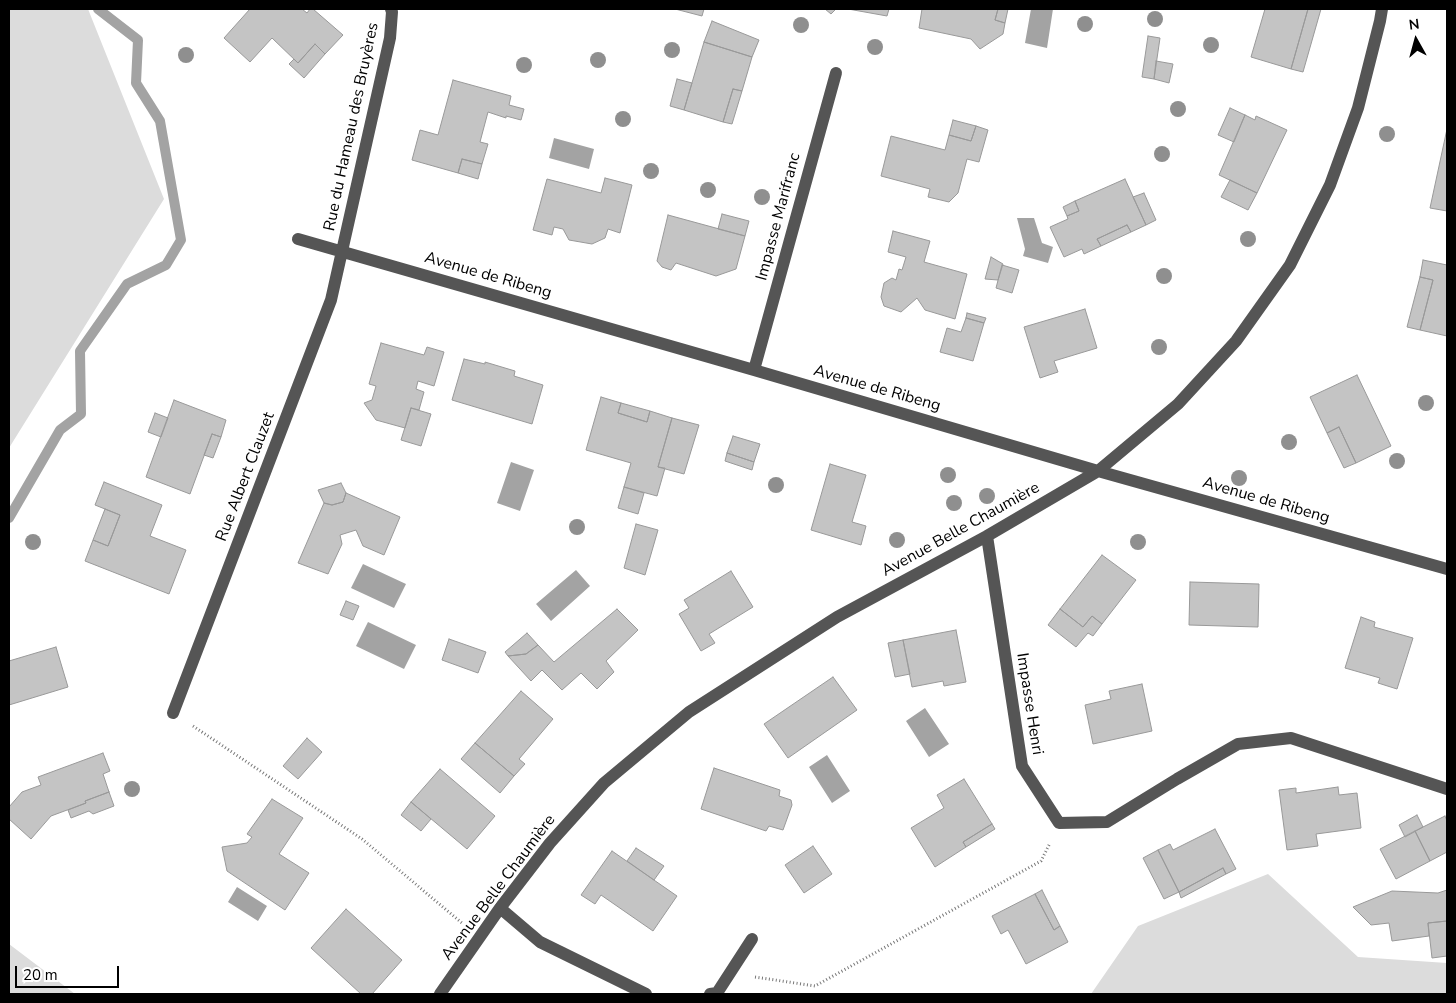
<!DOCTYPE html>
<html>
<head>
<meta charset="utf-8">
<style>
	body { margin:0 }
	#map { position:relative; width:1456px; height:1003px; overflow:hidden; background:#fff; font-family:"Nunito Sans",sans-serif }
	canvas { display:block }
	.frame { position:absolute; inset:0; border:10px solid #000; pointer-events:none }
	.north { position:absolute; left:1391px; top:15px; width:50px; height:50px; -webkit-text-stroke:4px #fff; paint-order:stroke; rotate:353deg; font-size:14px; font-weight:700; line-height:20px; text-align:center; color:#000 }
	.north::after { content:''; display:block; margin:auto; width:18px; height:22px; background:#000; clip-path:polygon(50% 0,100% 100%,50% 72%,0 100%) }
	.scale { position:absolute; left:15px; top:966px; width:104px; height:22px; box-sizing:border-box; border:2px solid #000; border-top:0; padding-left:6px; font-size:15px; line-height:18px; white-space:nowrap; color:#000; -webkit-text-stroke:4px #fff; paint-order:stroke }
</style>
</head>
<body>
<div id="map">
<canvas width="1456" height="1003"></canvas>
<div class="frame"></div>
<div class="north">N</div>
<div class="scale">20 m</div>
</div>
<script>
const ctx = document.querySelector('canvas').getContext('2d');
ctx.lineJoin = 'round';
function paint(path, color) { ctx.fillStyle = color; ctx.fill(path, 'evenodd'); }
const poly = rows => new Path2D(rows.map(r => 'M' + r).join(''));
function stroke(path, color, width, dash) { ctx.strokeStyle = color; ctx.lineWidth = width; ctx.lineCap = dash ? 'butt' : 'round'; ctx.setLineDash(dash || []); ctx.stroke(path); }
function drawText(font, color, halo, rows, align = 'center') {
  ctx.font = font + ' "Nunito Sans",sans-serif'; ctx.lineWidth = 5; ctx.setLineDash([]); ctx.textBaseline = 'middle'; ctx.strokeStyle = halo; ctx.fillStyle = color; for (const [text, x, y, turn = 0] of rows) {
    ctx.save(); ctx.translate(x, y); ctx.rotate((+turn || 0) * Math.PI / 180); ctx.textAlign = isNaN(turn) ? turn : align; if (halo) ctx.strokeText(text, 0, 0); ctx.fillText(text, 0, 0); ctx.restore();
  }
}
paint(poly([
	[9,9,88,9,164,199,9,448],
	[1268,874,1358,957,1447,963,1447,994,1091,994,1138,926],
	[9,944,75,994,9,994]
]), '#dcdcdc');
paint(poly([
	[1031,9,1053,9,1047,48,1025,43],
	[554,138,594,149,589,169,549,158],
	[1017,218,1034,218,1042,243,1053,247,1048,263,1023,256,1025,249],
	[511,462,534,470,520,511,497,503],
	[363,564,406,584,394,608,351,588],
	[576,570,590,586,551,621,536,604],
	[368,622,416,645,404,669,356,646],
	[925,708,949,744,929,757,906,721],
	[827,755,850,791,832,803,809,767],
	[237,887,267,906,258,921,228,902]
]), '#a3a3a3');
stroke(poly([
	[9,518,60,430,81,414,80,351,127,284,166,265,181,240,160,121,136,83,138,40,98,9]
]), '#a3a3a3', 10);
const building = poly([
	[250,9,302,9,307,13,310,9,313,9,343,35,325,54,315,44,298,63,272,38,250,62,224,38,250,9],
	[675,9,704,9,702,16,675,9],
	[825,9,836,9,831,14,825,9],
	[848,9,889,9,887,16,848,9],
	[922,9,998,9,995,20,1005,23,1003,34,980,49,971,39,919,28,922,9],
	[998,9,1008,9,1005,23,995,20,998,9],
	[1265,9,1308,9,1291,69,1251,57,1265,9],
	[1308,9,1321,9,1303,72,1291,69,1308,9],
	[712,21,759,40,752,57,704,42,712,21],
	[1148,36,1160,38,1154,79,1142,77,1148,36],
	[704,42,752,57,742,91,733,89,723,122,684,110,704,42],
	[315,44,325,54,304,78,289,64,294,59,298,63,315,44],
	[1156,61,1173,64,1169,83,1154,79,1156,61],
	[677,79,692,83,684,110,670,106,677,79],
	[453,80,511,96,509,105,524,109,521,120,506,116,506,118,488,112,480,142,488,144,482,164,462,159,458,173,412,160,420,130,438,135,453,80],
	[733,89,742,91,732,124,723,122,733,89],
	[1230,108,1245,115,1234,142,1218,135,1230,108],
	[1245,115,1255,120,1256,116,1287,130,1257,193,1219,175,1245,115],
	[953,120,976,126,971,141,949,135,953,120],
	[976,126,988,130,979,162,967,159,958,193,949,202,928,197,930,189,881,176,891,136,945,150,949,135,971,141,976,126],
	[1447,129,1447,211,1430,208,1447,129],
	[462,159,482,164,478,179,458,173,462,159],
	[605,178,632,185,620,233,608,229,605,238,592,244,569,240,563,229,554,227,552,235,533,230,547,179,601,193,605,178],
	[1125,179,1146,225,1131,232,1127,225,1097,239,1101,246,1084,254,1082,249,1064,257,1050,227,1068,219,1067,216,1079,211,1075,201,1125,179],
	[1230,180,1257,193,1248,210,1221,197,1230,180],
	[1144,193,1156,220,1146,225,1133,197,1144,193],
	[1075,201,1079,211,1067,216,1063,207,1075,201],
	[722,214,749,221,745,236,718,229,722,214],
	[668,215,745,236,736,269,716,276,676,263,671,270,662,267,657,261,668,215],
	[1127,225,1131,232,1101,246,1097,239,1127,225],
	[893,231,930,241,924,262,967,274,955,319,925,310,917,298,901,312,884,306,881,297,884,283,892,278,896,280,899,269,902,270,906,257,888,252,893,231],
	[991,257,1003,264,998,280,985,279,991,257],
	[1423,260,1447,265,1447,336,1420,330,1433,280,1420,277,1423,260],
	[1002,265,1019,270,1012,293,996,288,1002,265],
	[1420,277,1433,280,1420,330,1407,327,1420,277],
	[1085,309,1097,348,1054,361,1058,372,1040,378,1024,327,1085,309],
	[967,313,986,318,984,323,966,318,967,313],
	[966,318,984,323,973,361,940,352,947,328,961,332,966,318],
	[381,343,424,355,427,347,444,352,434,386,418,381,416,389,424,392,419,410,411,408,405,428,376,420,364,403,372,400,376,386,369,384,381,343],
	[464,359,485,364,485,362,515,371,514,376,543,385,532,424,452,400,464,359],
	[1357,375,1391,446,1356,463,1339,427,1327,433,1310,397,1357,375],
	[601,397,621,403,618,413,647,422,650,411,672,418,658,467,665,468,657,496,624,487,631,463,586,450,601,397],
	[174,400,226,420,221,437,212,434,190,494,146,477,174,400],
	[621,403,650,411,647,422,618,413,621,403],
	[411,408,431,414,421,446,401,440,411,408],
	[155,413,168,418,161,437,148,432,155,413],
	[672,418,699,425,684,474,658,467,672,418],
	[1339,427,1356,463,1344,468,1327,433,1339,427],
	[212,434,221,437,213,458,204,455,212,434],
	[733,436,760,444,754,462,727,453,733,436],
	[727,453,754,462,752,470,725,461,727,453],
	[830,464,866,475,852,522,866,526,861,545,811,530,830,464],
	[104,482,162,505,150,536,186,550,169,594,85,561,93,540,108,546,120,515,95,505,104,482],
	[341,483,346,493,343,502,332,505,324,503,318,490,341,483],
	[624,487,644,493,638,514,618,508,624,487],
	[346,493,400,517,384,555,363,546,356,530,340,535,342,544,328,574,298,563,324,503,332,505,343,502,346,493],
	[105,509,120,515,108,546,93,540,105,509],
	[636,524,658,530,645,575,624,568,636,524],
	[1102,555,1136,580,1102,624,1092,616,1083,627,1060,609,1102,555],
	[731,571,753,607,709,634,715,643,701,651,679,614,689,608,684,600,731,571],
	[1190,582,1259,584,1258,627,1189,625,1190,582],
	[346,601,359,606,353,620,340,615,346,601],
	[617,609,638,630,606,661,614,672,597,689,581,673,562,690,542,670,531,681,508,656,526,654,538,645,554,662,617,609],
	[1060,609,1083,627,1092,616,1102,624,1093,636,1088,633,1076,647,1048,625,1060,609],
	[1361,617,1375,622,1374,627,1413,638,1397,689,1378,683,1380,678,1345,668,1361,617],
	[956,630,966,682,944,686,943,681,912,687,903,640,956,630],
	[527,633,538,645,526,654,508,656,505,652,527,633],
	[449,639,486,652,478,673,442,660,449,639],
	[903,640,910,674,895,677,888,643,903,640],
	[56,647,68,687,9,705,9,661,56,647],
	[833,677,857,710,788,758,764,724,833,677],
	[1142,684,1152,731,1093,744,1085,705,1111,699,1109,691,1142,684],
	[521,691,553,719,519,759,525,764,514,776,475,743,521,691],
	[307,738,322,752,298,779,283,766,307,738],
	[475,743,514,776,500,793,461,759,475,743],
	[103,753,110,771,103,774,109,792,85,801,86,803,51,816,31,839,9,819,9,807,22,792,41,785,38,777,103,753],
	[714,768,780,790,779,796,791,800,792,805,783,830,769,826,766,831,701,809,714,768],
	[440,769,495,816,467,849,411,802,440,769],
	[964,779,992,824,963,842,966,847,935,867,911,828,944,808,937,795,964,779],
	[1338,787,1339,795,1357,793,1361,828,1316,834,1318,846,1287,850,1279,790,1296,788,1296,793,1338,787],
	[109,792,114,806,93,814,89,811,71,818,68,810,86,803,85,801,109,792],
	[272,799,303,818,279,854,309,873,285,910,227,871,222,847,247,843,252,837,247,834,272,799],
	[411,802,431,819,421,831,401,815,411,802],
	[1417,815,1423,827,1405,837,1399,825,1417,815],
	[1445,816,1447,821,1447,852,1430,861,1415,831,1445,816],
	[992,824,995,829,966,847,963,842,992,824],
	[1215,829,1236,869,1226,874,1223,868,1179,892,1158,850,1170,844,1173,850,1215,829],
	[1415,831,1430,861,1396,879,1380,849,1415,831],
	[813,846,832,874,804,893,785,865,813,846],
	[636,848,664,866,654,880,627,861,636,848],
	[1158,850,1179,892,1164,899,1143,858,1158,850],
	[612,851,677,896,653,931,601,895,595,904,581,895,612,851],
	[1223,868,1226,874,1181,898,1179,892,1223,868],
	[1042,890,1060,926,1054,930,1035,894,1042,890],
	[1447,890,1447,921,1428,923,1429,936,1392,941,1389,923,1371,925,1353,907,1392,891,1438,893,1447,890],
	[1035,894,1054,930,1060,926,1068,942,1026,964,1008,930,1001,934,992,916,1035,894],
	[346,909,402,960,372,994,361,994,311,948,346,909],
	[1447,921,1447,956,1432,958,1428,923,1447,921]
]);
paint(building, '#c4c4c4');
stroke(building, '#999', 1);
stroke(poly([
	[193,726,362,839,462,923],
	[755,977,815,986,1041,861,1050,843]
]), '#777', 3, [1, 2.5]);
stroke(poly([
	[298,239,754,370,1098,471,1447,569],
	[754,370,836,73],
	[987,536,1022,766,1059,823,1107,822,1177,779,1238,744,1291,738,1447,789],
	[173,713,331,300,390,38,392,12,391,9],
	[500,908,540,942,646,994],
	[440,994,500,908,550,843,604,783,689,712,837,617,987,536,1098,471,1178,404,1236,341,1290,265,1330,185,1358,108,1380,21,1382,9],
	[710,994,717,993,752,939]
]), '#555', 12);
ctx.fillStyle = '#8f8f8f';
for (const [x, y] of [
	[1155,19],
	[1085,24],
	[801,25],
	[1211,45],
	[875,47],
	[672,50],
	[186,55],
	[598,60],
	[524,65],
	[1178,109],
	[623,119],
	[1387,134],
	[1162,154],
	[651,171],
	[708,190],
	[762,197],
	[1248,239],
	[1164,276],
	[1159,347],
	[1426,403],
	[1289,442],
	[1397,461],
	[948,475],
	[1239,478],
	[776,485],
	[987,496],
	[954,503],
	[577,527],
	[897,540],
	[33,542],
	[1138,542],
	[132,789]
]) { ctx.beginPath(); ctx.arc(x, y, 8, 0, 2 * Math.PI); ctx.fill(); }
drawText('16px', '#000', '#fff', [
	["Rue du Hameau des Bruyères",352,127,-78],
	["Impasse Marifranc",779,217,-75],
	["Avenue de Ribeng",488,276,16],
	["Avenue de Ribeng",877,389,16],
	["Rue Albert Clauzet",246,477,-69],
	["Avenue de Ribeng",1266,501,16],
	["Avenue Belle Chaumière",961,530,-29],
	["Impasse Henri",1029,704,81],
	["Avenue Belle Chaumière",499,888,-53]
]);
</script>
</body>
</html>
